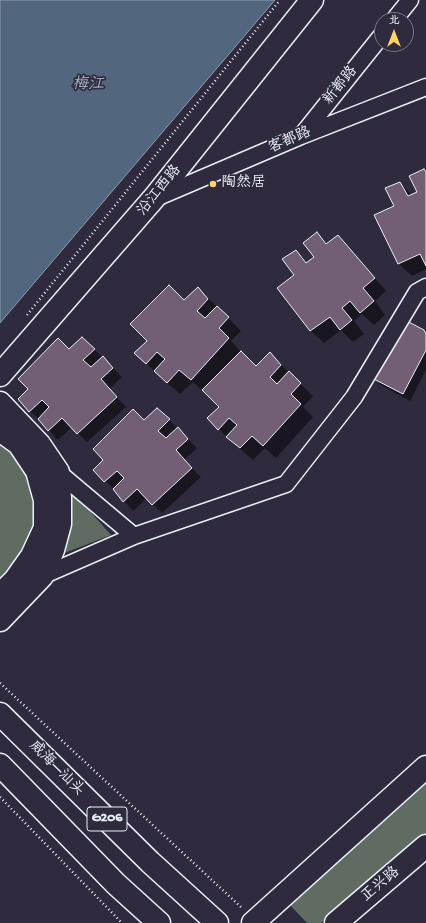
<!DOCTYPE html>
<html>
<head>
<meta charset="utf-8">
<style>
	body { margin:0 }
	#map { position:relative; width:426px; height:923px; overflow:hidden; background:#2f2a3d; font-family:"Gochi Hand","LXGW WenKai TC",sans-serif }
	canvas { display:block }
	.north { position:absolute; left:374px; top:12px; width:40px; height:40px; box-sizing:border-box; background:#2f2a3d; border:1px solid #797a88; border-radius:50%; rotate:0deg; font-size:11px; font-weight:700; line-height:16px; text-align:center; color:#e8f1f8 }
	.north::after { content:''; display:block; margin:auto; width:14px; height:18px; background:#ffd166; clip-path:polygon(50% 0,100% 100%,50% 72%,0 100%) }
</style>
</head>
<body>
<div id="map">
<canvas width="426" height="923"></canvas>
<div class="north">北</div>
</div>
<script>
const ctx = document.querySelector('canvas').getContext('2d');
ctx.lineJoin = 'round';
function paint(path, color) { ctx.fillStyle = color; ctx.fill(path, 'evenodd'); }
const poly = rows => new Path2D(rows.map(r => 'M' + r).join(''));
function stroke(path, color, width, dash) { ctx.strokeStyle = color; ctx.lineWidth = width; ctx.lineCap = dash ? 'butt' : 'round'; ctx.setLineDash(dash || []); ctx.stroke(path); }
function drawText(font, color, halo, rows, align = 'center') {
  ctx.font = font + ' "Gochi Hand","LXGW WenKai TC",sans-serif'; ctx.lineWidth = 3.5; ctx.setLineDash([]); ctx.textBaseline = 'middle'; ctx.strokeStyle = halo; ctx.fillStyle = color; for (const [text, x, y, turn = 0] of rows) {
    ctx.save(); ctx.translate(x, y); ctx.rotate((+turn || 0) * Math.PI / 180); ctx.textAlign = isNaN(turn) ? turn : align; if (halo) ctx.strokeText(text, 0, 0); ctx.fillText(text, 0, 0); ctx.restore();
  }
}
paint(poly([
	[0,441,18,448,43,528,0,587],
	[70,489,111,535,62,554],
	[426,783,426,835,321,923,307,923,290,905]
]), '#606c62');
const water = poly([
	[0,0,275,0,0,323,0,0]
]);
paint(water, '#52667d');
stroke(water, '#8e9eae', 1);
paint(poly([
	[424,170,426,172,426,269,412,276,399,264,376,215,395,206,400,183,412,195,418,192],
	[317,234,327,244,337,236,350,249,386,291,375,301,385,315,374,325,362,314,354,321,364,334,353,342,341,330,324,343,311,331,278,288,296,275,296,252,307,263,316,257],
	[198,288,241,331,231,341,256,368,270,354,313,396,303,407,313,417,276,458,265,448,253,460,231,441,208,418,220,407,205,391,204,392,193,382,180,394,159,376,136,353],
	[423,330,426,333,426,370,410,401,381,385,374,378],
	[94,349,122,377,109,389,126,407,87,442,72,427,58,440,40,420,30,411,69,350],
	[169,420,197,448,184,460,201,477,162,513,147,498,133,511,115,490,94,470,144,421]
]), '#0007');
const building = poly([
	[424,169,426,172,426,266,420,254,398,264,374,215,394,206,385,188,400,182,408,196,417,192,409,176,424,169],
	[317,232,326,244,338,235,375,278,363,288,374,301,360,313,350,301,342,308,352,320,340,330,330,317,310,331,277,288,294,275,282,259,296,250,306,263,314,257,303,243,317,232],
	[169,285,184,300,198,287,208,299,197,311,205,318,217,306,229,317,219,328,229,338,191,380,179,370,167,383,154,371,165,359,157,352,146,364,134,353,147,341,130,324,169,285],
	[403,319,424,330,426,334,426,350,403,394,372,378,403,319],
	[82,337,95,349,83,360,91,367,103,356,113,368,101,379,117,397,77,434,62,418,48,431,38,419,49,407,42,400,29,412,18,399,28,389,18,379,58,338,69,349,82,337],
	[241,351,256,366,270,352,281,365,270,377,277,384,289,371,301,383,291,394,301,404,263,446,252,436,240,448,226,437,237,425,229,418,218,430,207,418,219,407,202,390,241,351],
	[157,408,170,419,158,431,166,438,178,427,188,439,176,450,192,468,152,505,137,489,123,502,113,489,124,478,117,471,104,482,93,470,103,460,93,449,133,409,144,420,157,408]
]);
paint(building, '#725e75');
stroke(building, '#e8f1f8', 1);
const street = poly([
	[394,20,410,0],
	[302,135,382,35],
	[156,198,301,136,426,87],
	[134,536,286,484,354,397,417,292,426,287],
	[42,576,134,536,58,472]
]);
const secondary = poly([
	[0,375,154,198,312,0],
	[0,403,39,444,58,472,60,498,60,524,53,550,42,576,0,620],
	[0,430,19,444,37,471,45,500,45,528,32,556,15,580,0,595],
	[253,923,426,767],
	[336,923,426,846]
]);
const highway = poly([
	[0,714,150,862,217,923],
	[0,765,116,884,159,923]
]);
stroke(street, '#e8f1f8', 19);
stroke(secondary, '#e8f1f8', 25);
stroke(highway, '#e8f1f8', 25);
stroke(poly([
	[27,315,280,0],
	[0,683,242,908],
	[0,797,122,923]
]), '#e8f1f8', 2.5, [1, 3]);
stroke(street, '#2f2a3d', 16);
stroke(secondary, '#2f2a3d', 22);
stroke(highway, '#2f2a3d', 22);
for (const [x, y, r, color] of [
	[213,184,4,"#ffd166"]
]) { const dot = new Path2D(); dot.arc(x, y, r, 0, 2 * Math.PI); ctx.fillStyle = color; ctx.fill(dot); stroke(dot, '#2f2a3d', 1.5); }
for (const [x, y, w] of [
	[107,819,40]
]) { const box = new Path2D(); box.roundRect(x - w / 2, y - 12, w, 24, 3); ctx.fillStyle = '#2f2a3d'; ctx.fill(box); stroke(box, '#e8f1f8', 1); }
drawText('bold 14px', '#e8f1f8', null, [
	["G206",107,819]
]);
drawText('15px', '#e8f1f8', '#2f2a3d', [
	["新都路",341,86,-51],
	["客都路",290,141,-23],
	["沿江西路",160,191,-51],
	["威海—汕头",56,769,45],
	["正兴路",381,885,-40]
]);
drawText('15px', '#e8f1f8', '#2f2a3d', [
	["陶然居",221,184]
], 'left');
drawText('italic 16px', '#acb9c7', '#2f2a3d', [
	["梅江",88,86]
]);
</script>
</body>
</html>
